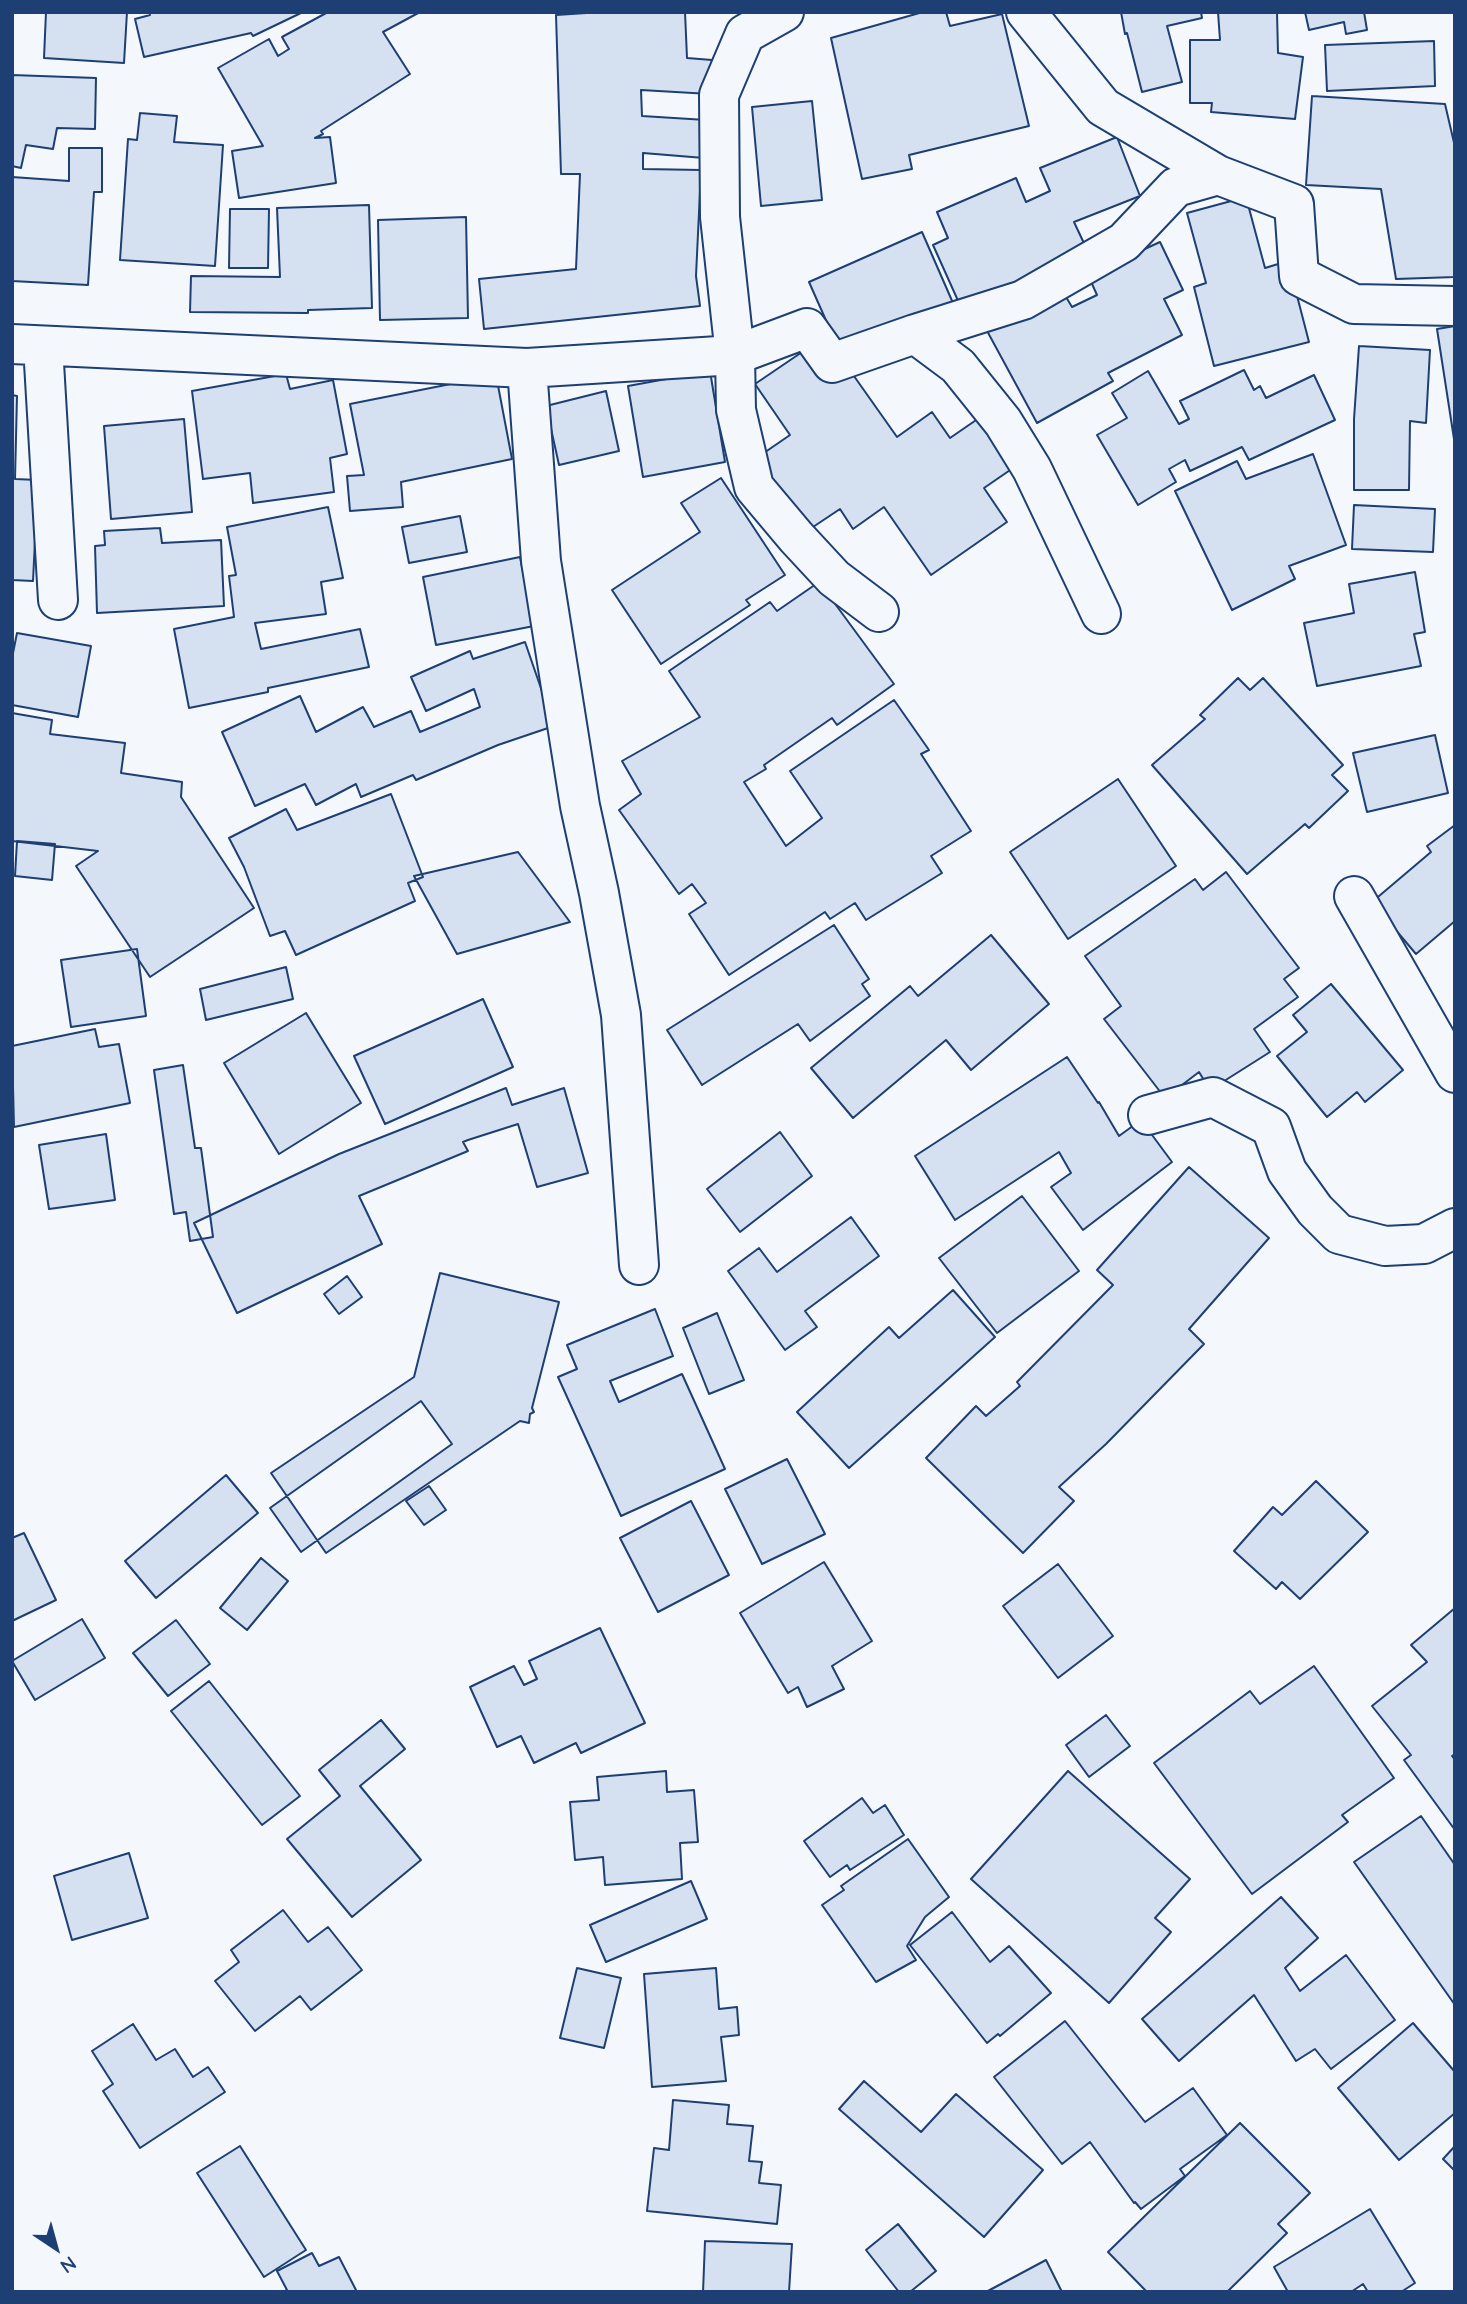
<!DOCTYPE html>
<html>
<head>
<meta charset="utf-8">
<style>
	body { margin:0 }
	#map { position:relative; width:1467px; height:2304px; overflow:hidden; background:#f4f7fb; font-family:Quicksand,sans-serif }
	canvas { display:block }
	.frame { position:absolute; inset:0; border:14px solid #1d3f73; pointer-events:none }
	.north { position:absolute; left:21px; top:2213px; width:70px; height:70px; -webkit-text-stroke:5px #f4f7fb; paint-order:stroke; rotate:144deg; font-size:19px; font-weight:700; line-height:28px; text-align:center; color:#1d3f73 }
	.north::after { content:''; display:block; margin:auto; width:24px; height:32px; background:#1d3f73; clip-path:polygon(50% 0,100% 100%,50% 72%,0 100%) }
</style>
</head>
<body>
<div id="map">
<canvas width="1467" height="2304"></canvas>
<div class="frame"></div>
<div class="north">N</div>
</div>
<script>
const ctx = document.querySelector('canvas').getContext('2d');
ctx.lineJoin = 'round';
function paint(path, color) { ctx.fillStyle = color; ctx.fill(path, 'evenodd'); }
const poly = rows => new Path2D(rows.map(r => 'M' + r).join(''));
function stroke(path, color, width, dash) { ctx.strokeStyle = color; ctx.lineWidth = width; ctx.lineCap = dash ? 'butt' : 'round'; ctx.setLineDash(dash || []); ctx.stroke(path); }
const building = poly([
	[46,12,127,12,124,63,44,58,46,12],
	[149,12,303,12,253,36,251,33,144,57,135,19,150,15,149,12],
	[328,12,420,12,383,32,410,74,321,131,323,134,315,138,330,137,336,183,239,198,232,151,263,146,218,68,269,39,278,56,289,49,282,37,328,12],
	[602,12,685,12,687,58,712,60,710,94,641,90,642,116,706,120,704,158,643,153,643,169,701,170,696,276,700,306,484,329,479,279,576,269,580,174,561,174,556,15,602,12],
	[923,12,946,12,950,26,1002,14,1029,126,909,155,912,169,862,179,831,38,923,12],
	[1121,12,1201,12,1202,18,1167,26,1182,82,1142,92,1127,33,1125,34,1121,12],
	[1218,12,1277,12,1278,53,1303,57,1295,119,1211,112,1212,103,1190,103,1190,40,1220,40,1218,12],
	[1305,12,1364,12,1367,30,1346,34,1344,22,1309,30,1305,12],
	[1434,41,1435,86,1327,91,1325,45,1434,41],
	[12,75,96,78,95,129,57,128,53,149,26,145,21,168,12,166,12,75],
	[1312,96,1445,104,1455,147,1455,277,1396,279,1381,189,1306,185,1312,96],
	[812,101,822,200,761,206,752,107,812,101],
	[140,113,177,116,174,142,223,145,215,266,120,260,128,139,137,140,140,113],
	[1117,137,1140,196,1074,222,1090,256,964,314,933,245,948,238,937,212,1016,178,1026,202,1050,191,1040,168,1117,137],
	[69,148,102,148,102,192,94,192,88,285,12,281,12,177,69,181,69,148],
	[1246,197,1265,268,1288,261,1309,342,1214,366,1194,287,1206,283,1187,213,1246,197],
	[369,205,372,308,308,310,308,313,190,312,191,276,280,277,277,208,369,205],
	[230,209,269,209,268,268,229,268,230,209],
	[466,217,468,318,380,320,378,220,466,217],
	[922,232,953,303,840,352,809,282,922,232],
	[1160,242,1183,290,1164,299,1182,335,1108,373,1113,381,1037,423,986,329,1060,287,1072,307,1097,295,1088,275,1160,242],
	[1455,326,1455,439,1454,439,1437,329,1455,326],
	[1359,346,1430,350,1426,423,1410,421,1409,490,1354,490,1354,419,1359,346],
	[808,348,831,382,849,369,897,437,932,412,950,438,982,416,1016,466,984,488,1007,522,931,575,884,507,853,529,840,509,807,531,758,457,790,435,755,384,808,348],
	[1244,370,1254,390,1260,386,1266,398,1314,375,1335,420,1249,460,1242,447,1190,471,1185,460,1169,469,1176,482,1138,505,1097,435,1127,418,1112,393,1148,371,1179,424,1189,419,1180,401,1244,370],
	[710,371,725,462,643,477,628,386,710,371],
	[286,374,290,389,333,380,347,454,330,458,334,492,253,503,250,473,203,479,192,391,286,374],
	[496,375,512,459,401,482,403,507,350,511,347,476,364,475,350,404,496,375],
	[606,391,619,451,559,465,546,406,606,391],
	[12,395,17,396,15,479,38,480,33,581,12,580,12,395],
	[184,419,192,512,111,519,104,426,184,419],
	[1313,454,1346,545,1289,566,1295,579,1232,610,1175,491,1237,461,1246,479,1313,454],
	[721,478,785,575,746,600,750,605,661,664,612,590,700,532,681,503,721,478],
	[1354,505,1435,509,1433,552,1352,549,1354,505],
	[328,507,343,578,321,582,326,614,255,623,261,649,360,629,369,667,268,688,268,692,189,708,174,629,234,617,229,576,236,575,227,527,328,507],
	[460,516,467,552,409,563,402,527,460,516],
	[160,528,162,543,221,540,224,606,97,613,95,546,105,545,104,531,160,528],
	[520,557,534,626,436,645,423,577,520,557],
	[1415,572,1425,632,1414,634,1421,666,1317,686,1304,623,1354,613,1349,584,1415,572],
	[819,582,894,684,837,725,832,718,764,765,766,769,744,782,786,846,822,818,790,771,894,700,929,750,921,754,971,831,931,856,942,873,866,920,855,903,830,919,825,912,729,975,689,914,706,903,692,884,679,894,619,810,641,794,622,761,700,717,669,671,770,602,777,611,819,582],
	[17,633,91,646,78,717,12,705,12,658,17,633],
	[525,642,554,726,498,745,416,780,413,775,361,797,356,784,316,805,305,784,255,806,222,732,300,696,316,732,363,707,374,727,411,711,420,732,480,707,474,689,426,711,411,677,470,651,473,659,525,642],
	[1238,678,1250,690,1263,678,1343,765,1332,775,1348,791,1309,828,1305,824,1247,874,1152,765,1205,719,1200,715,1238,678],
	[12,713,52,720,50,734,125,743,121,773,182,782,181,797,254,908,150,977,76,866,98,851,12,841,12,713],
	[1435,735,1448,793,1367,812,1353,753,1435,735],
	[1118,779,1176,866,1068,939,1010,852,1118,779],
	[391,794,423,877,408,883,415,901,296,955,285,931,270,936,244,867,229,838,286,809,297,830,391,794],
	[1455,825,1455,921,1416,954,1372,902,1431,852,1427,846,1455,825],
	[17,841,55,844,52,880,15,876,17,841],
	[518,852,570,922,457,954,414,876,518,852],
	[1226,872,1299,968,1284,979,1298,997,1254,1029,1270,1052,1210,1090,1199,1072,1165,1098,1104,1019,1121,1006,1085,956,1195,879,1203,890,1226,872],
	[834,925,869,979,862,984,870,996,810,1041,798,1024,702,1085,667,1030,834,925],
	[991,935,1049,1004,971,1070,946,1040,853,1118,811,1068,910,986,918,996,991,935],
	[137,949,146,1016,71,1027,61,960,137,949],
	[286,967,293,999,206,1020,200,989,286,967],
	[1331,984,1403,1070,1365,1102,1357,1092,1327,1117,1277,1056,1307,1032,1293,1015,1331,984],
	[483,999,513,1067,385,1124,354,1056,483,999],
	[306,1013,361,1103,279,1154,224,1063,306,1013],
	[95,1029,99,1047,119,1044,130,1103,14,1127,12,1046,95,1029],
	[1067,1057,1098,1103,1099,1102,1119,1136,1141,1120,1172,1162,1083,1230,1051,1187,1071,1173,1059,1152,955,1220,915,1156,1067,1057],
	[183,1065,195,1148,201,1148,213,1237,190,1241,186,1212,174,1214,154,1070,183,1065],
	[506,1088,512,1105,564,1088,588,1173,537,1187,518,1124,468,1140,463,1142,468,1151,359,1196,382,1244,237,1313,194,1223,339,1154,506,1088],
	[780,1132,812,1176,740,1232,707,1189,780,1132],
	[106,1134,115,1200,49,1209,39,1145,106,1134],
	[1189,1167,1269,1238,1189,1329,1204,1344,1106,1444,1059,1487,1074,1501,1023,1553,926,1458,976,1406,986,1416,1020,1386,1017,1382,1113,1285,1097,1270,1189,1167],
	[1022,1196,1079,1271,997,1333,939,1258,1022,1196],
	[851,1217,879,1256,805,1311,817,1327,785,1350,728,1271,759,1248,777,1272,851,1217],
	[440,1273,559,1302,532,1408,534,1412,530,1414,529,1423,520,1421,326,1553,271,1473,414,1377,440,1273],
	[347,1276,362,1297,339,1314,324,1294,347,1276],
	[953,1290,995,1337,849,1468,797,1412,889,1327,899,1338,953,1290],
	[655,1309,673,1356,610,1381,619,1402,682,1374,725,1469,621,1516,558,1377,577,1369,567,1345,655,1309],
	[717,1313,744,1380,709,1394,683,1328,717,1313],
	[421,1401,452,1444,301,1552,270,1508,421,1401],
	[787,1459,825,1534,762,1564,725,1489,787,1459],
	[226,1475,258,1513,156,1598,125,1561,226,1475],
	[1316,1481,1368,1532,1300,1599,1282,1582,1276,1589,1234,1551,1273,1507,1282,1515,1316,1481],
	[429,1486,446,1510,424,1525,406,1501,429,1486],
	[691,1501,729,1575,658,1612,620,1538,691,1501],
	[24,1533,56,1600,12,1621,12,1538,24,1533],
	[261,1558,288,1581,247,1630,220,1608,261,1558],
	[824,1562,872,1641,832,1666,844,1689,807,1707,798,1687,788,1693,740,1613,824,1562],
	[1058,1564,1113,1636,1058,1678,1003,1606,1058,1564],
	[1455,1608,1455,1754,1452,1756,1455,1760,1455,1830,1404,1760,1411,1755,1372,1706,1427,1662,1411,1645,1455,1608],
	[82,1619,105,1658,35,1700,12,1661,82,1619],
	[176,1620,210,1664,168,1696,133,1653,176,1620],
	[600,1628,645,1723,581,1753,576,1743,534,1763,521,1736,497,1747,470,1687,514,1666,524,1685,537,1679,529,1661,600,1628],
	[1314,1666,1394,1778,1342,1815,1348,1822,1252,1894,1154,1763,1250,1691,1260,1704,1314,1666],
	[209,1681,300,1796,262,1825,171,1711,209,1681],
	[1106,1715,1130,1746,1089,1777,1066,1745,1106,1715],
	[381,1720,405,1749,360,1786,421,1860,352,1917,287,1839,340,1796,319,1770,381,1720],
	[666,1771,667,1792,694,1790,698,1842,680,1843,682,1879,605,1885,603,1857,575,1860,570,1802,599,1800,597,1777,666,1771],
	[1068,1771,1190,1879,1155,1918,1171,1932,1109,2003,971,1879,1068,1771],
	[862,1798,873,1813,885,1805,904,1835,850,1870,847,1865,830,1877,804,1841,862,1798],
	[1421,1816,1455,1865,1455,2005,1354,1862,1421,1816],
	[908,1839,949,1897,925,1917,907,1946,916,1960,876,1982,822,1905,844,1890,841,1886,908,1839],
	[129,1853,148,1918,72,1940,54,1876,129,1853],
	[691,1881,707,1919,606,1962,590,1925,691,1881],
	[1281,1897,1318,1938,1285,1968,1300,1991,1346,1955,1395,2020,1331,2069,1315,2049,1296,2061,1254,1995,1179,2061,1142,2019,1281,1897],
	[283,1910,308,1942,328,1927,362,1970,311,2010,300,1996,255,2031,215,1981,239,1962,231,1950,283,1910],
	[952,1912,990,1962,1009,1946,1051,1993,1000,2036,998,2034,987,2043,910,1945,952,1912],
	[577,1968,621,1978,604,2048,560,2038,577,1968],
	[716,1968,719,2009,737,2007,739,2035,721,2037,726,2081,652,2087,644,1974,716,1968],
	[1065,2021,1145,2122,1193,2088,1227,2135,1180,2169,1185,2176,1141,2209,1135,2202,1134,2203,1090,2142,1062,2164,994,2077,1065,2021],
	[1413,2023,1455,2072,1455,2113,1399,2160,1338,2088,1413,2023],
	[133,2024,156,2060,175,2049,193,2077,208,2067,225,2092,140,2148,103,2091,113,2084,92,2051,133,2024],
	[864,2081,921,2132,956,2094,1043,2170,984,2237,839,2109,864,2081],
	[673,2100,729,2105,727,2124,753,2126,749,2161,762,2162,759,2183,781,2185,777,2224,647,2211,654,2148,669,2150,673,2100],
	[1240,2123,1310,2193,1278,2224,1287,2233,1227,2292,1147,2292,1108,2252,1240,2123],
	[240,2146,306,2250,264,2277,197,2173,240,2146],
	[1455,2146,1455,2171,1443,2159,1455,2146],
	[1370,2209,1415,2283,1401,2292,1368,2292,1363,2284,1351,2292,1288,2292,1274,2267,1370,2209],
	[898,2224,936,2271,910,2292,899,2292,866,2250,898,2224],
	[705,2241,792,2244,789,2292,703,2292,705,2241],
	[312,2253,319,2266,339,2257,357,2292,283,2292,287,2290,277,2271,312,2253],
	[1046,2260,1062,2292,986,2292,1046,2260]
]);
paint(building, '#d5e0f0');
stroke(building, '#1d3f73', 2);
const minor = poly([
	[784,12,745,34,719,95,720,217,735,355,736,410,754,487,796,537,834,578,879,612],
	[1026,12,1103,107,1218,175,1294,204,1299,276,1354,304,1455,306],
	[915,334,958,366,1003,422,1032,469,1101,614],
	[12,344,527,368,735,355,807,328,832,363,915,334,1023,300,1124,242,1176,187,1218,175],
	[43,346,58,600],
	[527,368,541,561,580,806,599,893,621,1015,639,1265],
	[1354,896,1455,1073],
	[1148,1115,1213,1097,1271,1127,1287,1171,1315,1210,1339,1234,1385,1246,1424,1244,1455,1228]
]);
stroke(minor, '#1d3f73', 42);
stroke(minor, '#f4f7fb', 38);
</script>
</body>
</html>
